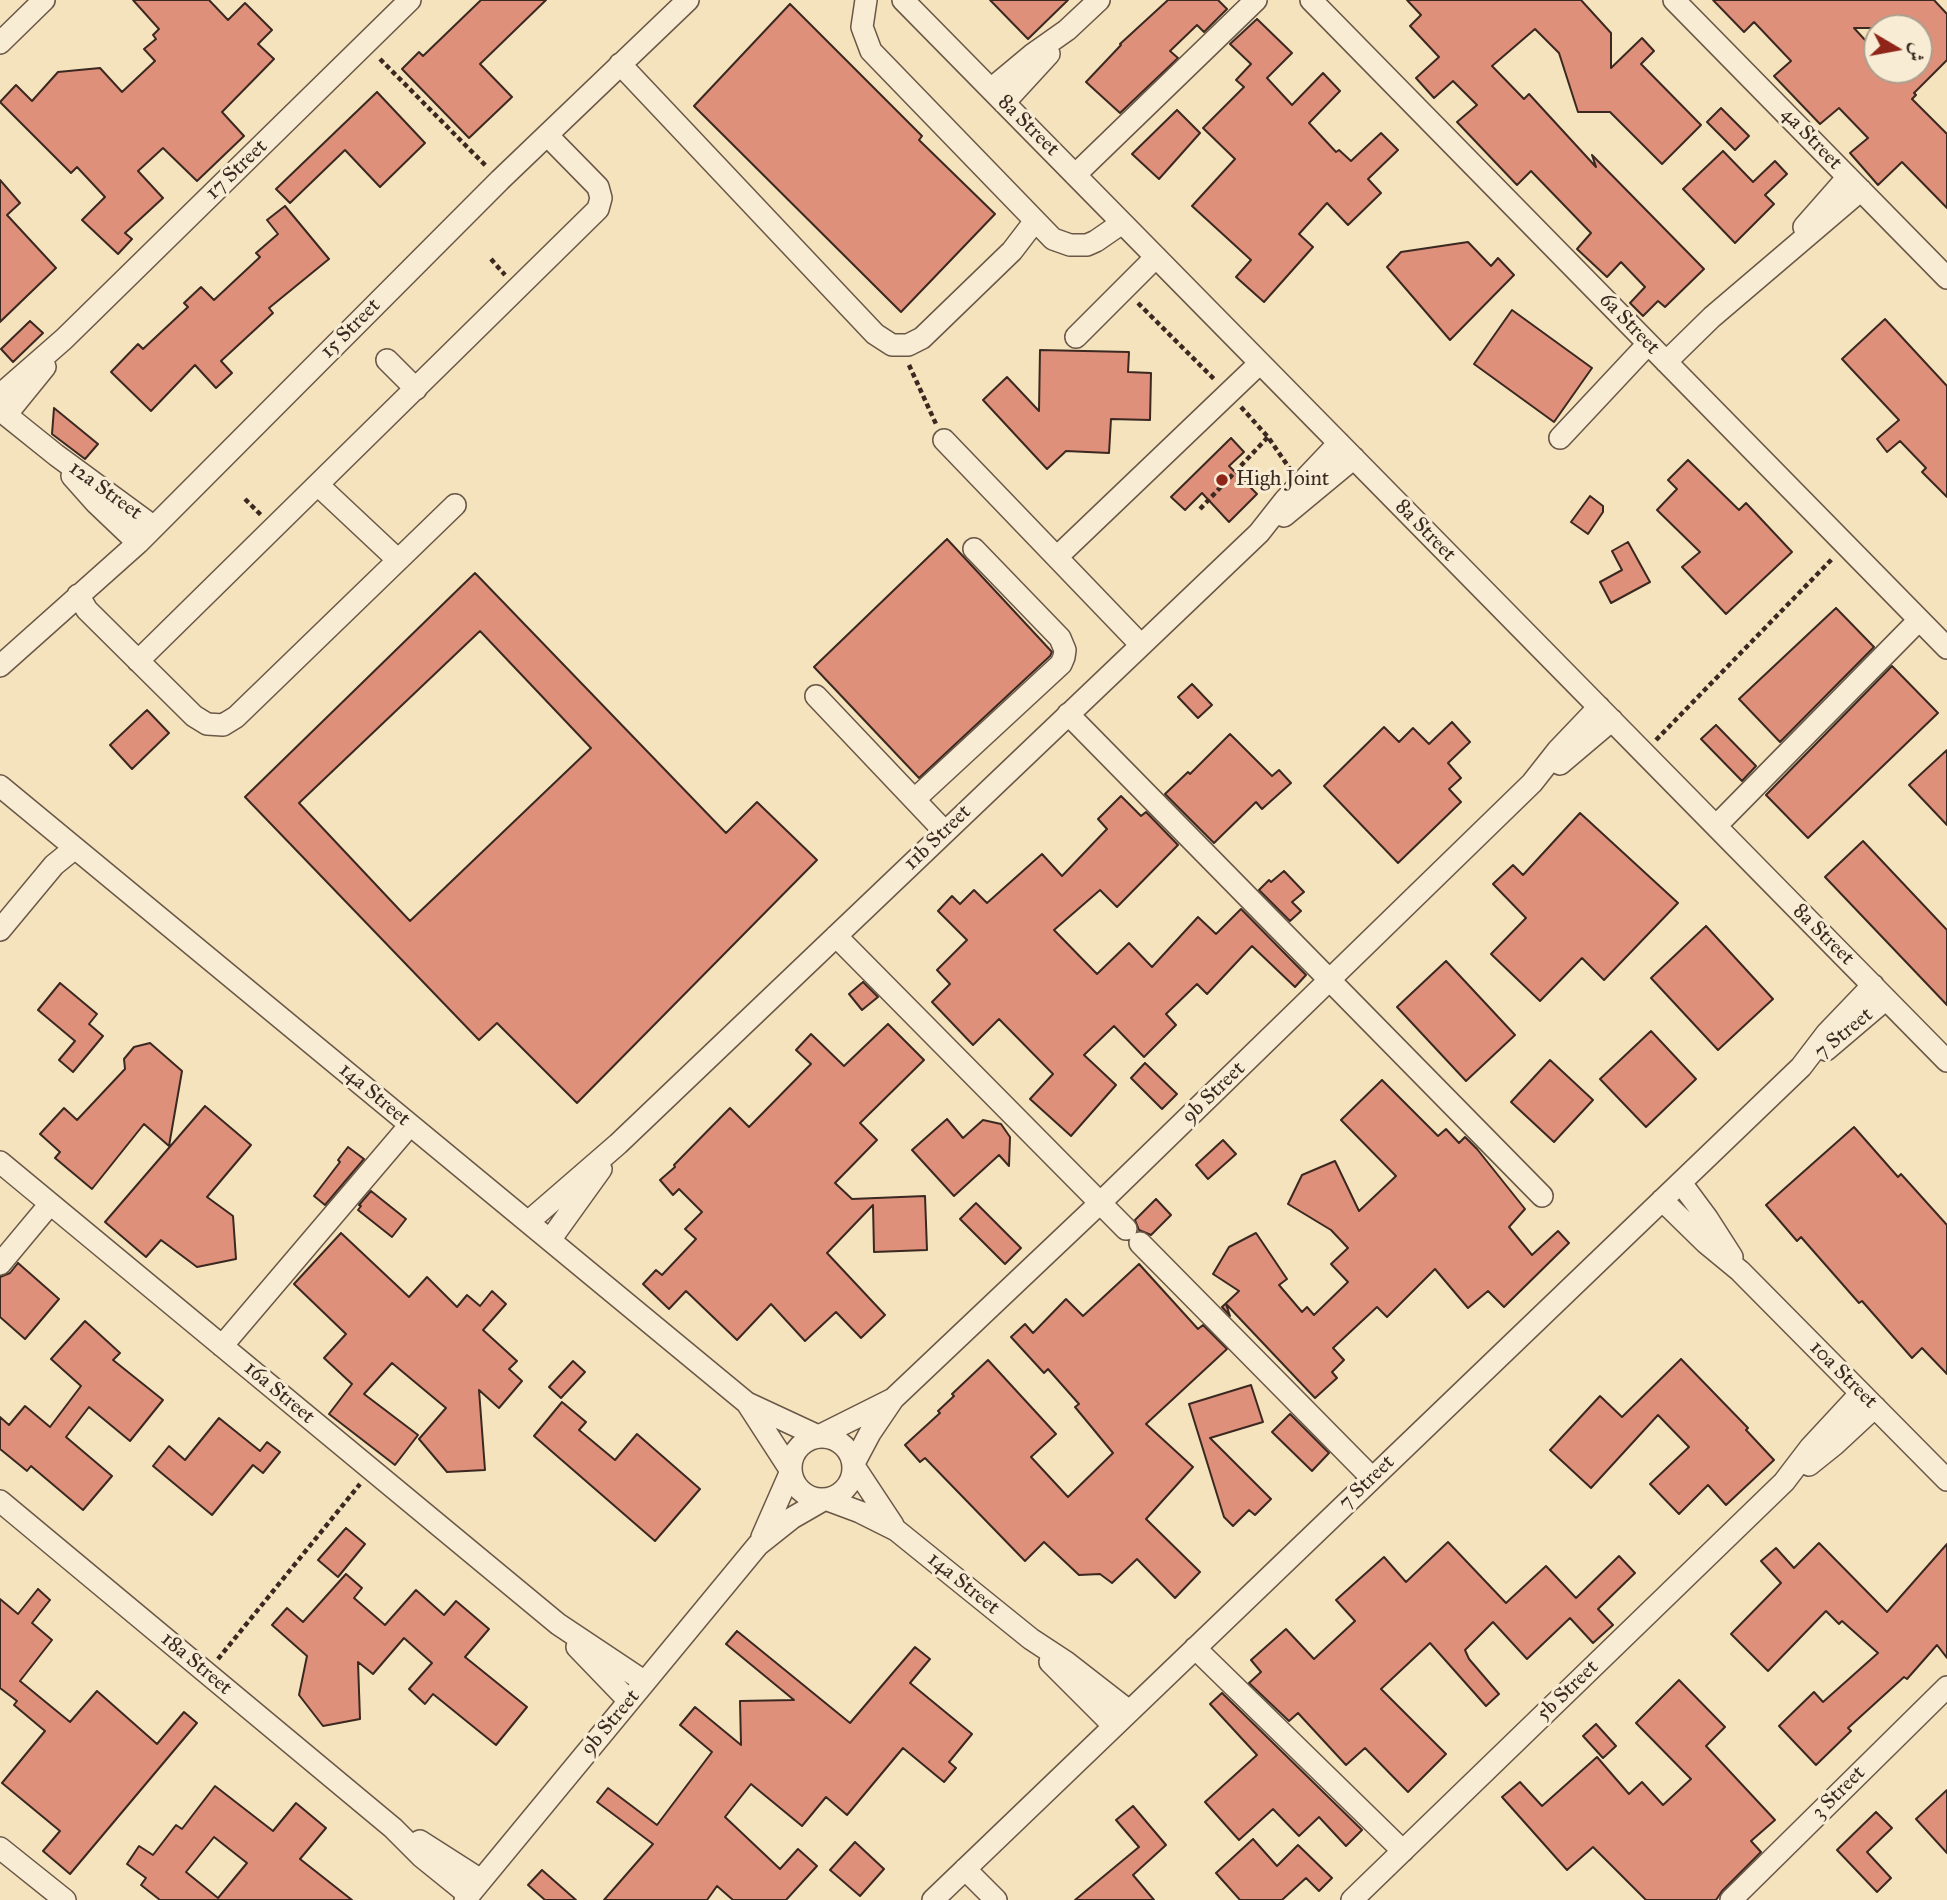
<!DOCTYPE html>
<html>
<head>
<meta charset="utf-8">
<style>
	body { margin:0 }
	#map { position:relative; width:1947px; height:1900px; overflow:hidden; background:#f5e3bd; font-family:"IM FELL Great Primer",Amiri,serif }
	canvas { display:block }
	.north { position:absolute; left:1863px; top:14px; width:70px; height:70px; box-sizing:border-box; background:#f8edd4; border:2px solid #ac9e8c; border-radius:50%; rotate:100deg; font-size:19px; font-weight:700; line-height:28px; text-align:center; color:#3b2820 }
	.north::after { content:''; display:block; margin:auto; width:24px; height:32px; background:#8f2418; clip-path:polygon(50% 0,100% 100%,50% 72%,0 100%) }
</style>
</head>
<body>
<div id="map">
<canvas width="1947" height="1900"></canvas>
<div class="north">ش</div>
</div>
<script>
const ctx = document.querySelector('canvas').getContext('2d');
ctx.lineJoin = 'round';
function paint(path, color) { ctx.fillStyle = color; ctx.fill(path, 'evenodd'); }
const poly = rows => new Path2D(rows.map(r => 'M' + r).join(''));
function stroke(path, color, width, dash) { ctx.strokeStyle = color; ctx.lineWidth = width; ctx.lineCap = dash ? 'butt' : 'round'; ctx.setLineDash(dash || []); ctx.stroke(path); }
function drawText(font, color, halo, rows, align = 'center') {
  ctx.font = font + ' "IM FELL Great Primer",serif'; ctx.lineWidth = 6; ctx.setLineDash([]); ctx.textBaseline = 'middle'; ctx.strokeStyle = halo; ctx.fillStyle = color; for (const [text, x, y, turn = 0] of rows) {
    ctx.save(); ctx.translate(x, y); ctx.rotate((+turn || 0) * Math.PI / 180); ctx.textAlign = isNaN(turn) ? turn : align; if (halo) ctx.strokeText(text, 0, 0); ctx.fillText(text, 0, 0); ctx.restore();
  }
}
const building = poly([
	[133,0,209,0,228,20,245,3,272,30,258,44,274,59,222,112,244,136,197,181,163,148,138,171,163,198,125,233,132,239,118,254,82,220,105,197,77,167,71,173,0,102,16,85,32,101,58,72,100,68,122,92,155,61,144,49,156,39,153,35,159,29,133,0],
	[481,0,546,0,480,64,512,97,469,138,402,69,419,52,423,56,481,0],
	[990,0,1068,0,1028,39,990,0],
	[1168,0,1218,0,1227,9,1204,32,1197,25,1170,51,1178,58,1120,113,1086,82,1121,45,1120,44,1168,0],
	[1407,0,1581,0,1611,33,1611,68,1642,38,1654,51,1641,64,1701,125,1662,164,1610,112,1578,112,1559,53,1535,29,1492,66,1524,99,1529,94,1596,167,1592,155,1704,269,1665,307,1658,301,1643,316,1630,303,1645,287,1621,262,1607,277,1577,249,1591,233,1531,171,1517,185,1457,122,1477,105,1453,81,1434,98,1416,78,1439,57,1410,26,1421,15,1407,0],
	[1713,0,1934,0,1947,14,1947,60,1914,93,1916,95,1912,99,1947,134,1947,208,1902,162,1878,185,1850,153,1868,138,1839,108,1820,124,1774,76,1791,61,1754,22,1744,32,1713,0],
	[1854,28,1919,28,1919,70,1877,70,1877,53,1854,28],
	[790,4,922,136,919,140,995,214,901,312,694,106,790,4],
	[1257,19,1292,53,1267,78,1292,105,1323,73,1340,91,1309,123,1336,152,1339,150,1351,161,1381,133,1398,150,1368,179,1381,193,1348,225,1327,203,1299,234,1313,247,1264,302,1236,277,1251,260,1192,206,1235,159,1203,128,1244,87,1236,80,1251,64,1230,44,1257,19],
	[377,92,425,143,380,187,345,150,290,203,276,189,377,92],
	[1721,108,1749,136,1735,150,1707,122,1721,108],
	[1177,110,1200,133,1159,179,1132,154,1177,110],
	[1723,151,1753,182,1775,161,1787,174,1765,195,1774,204,1735,243,1683,189,1723,151],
	[0,180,20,203,7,215,56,268,0,322,0,180],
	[285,206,329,259,269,308,273,313,221,361,232,373,216,388,195,365,151,411,111,372,138,344,143,349,188,307,184,303,201,287,214,300,260,257,256,253,278,234,267,220,285,206],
	[1468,242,1491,266,1498,258,1514,275,1450,340,1387,267,1401,252,1468,242],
	[1512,310,1592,368,1554,422,1474,364,1512,310],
	[1885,319,1947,386,1947,497,1922,472,1926,468,1900,441,1887,452,1877,439,1899,420,1842,359,1885,319],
	[30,321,43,333,13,362,1,349,30,321],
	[1040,350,1129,352,1128,372,1151,373,1150,420,1111,419,1109,453,1066,451,1047,469,983,400,1007,377,1039,411,1040,350],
	[54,408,98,444,85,459,52,434,54,408],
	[1231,438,1244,452,1229,466,1257,494,1229,522,1202,493,1185,510,1171,497,1231,438],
	[1688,460,1739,510,1746,503,1792,552,1726,614,1682,567,1700,552,1657,510,1677,489,1668,480,1688,460],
	[1590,496,1603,506,1603,512,1588,534,1571,522,1590,496],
	[947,539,1052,652,1050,656,919,778,814,667,947,539],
	[1628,542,1650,582,1611,603,1600,582,1622,570,1612,551,1628,542],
	[475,573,726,833,757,802,817,860,577,1103,497,1023,479,1040,245,797,475,573],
	[480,631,591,748,410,921,299,803,480,631],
	[1836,608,1874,647,1780,742,1739,699,1836,608],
	[1892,666,1938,713,1808,838,1766,795,1892,666],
	[1192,684,1212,705,1198,718,1178,697,1192,684],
	[147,710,169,733,132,769,110,745,147,710],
	[1452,722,1470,742,1448,763,1461,778,1449,789,1461,802,1398,863,1324,786,1384,727,1399,742,1413,728,1429,744,1452,722],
	[1716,725,1756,766,1742,781,1701,739,1716,725],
	[1230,734,1272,776,1279,770,1291,783,1262,809,1256,802,1214,843,1165,794,1188,772,1190,774,1230,734],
	[1947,750,1947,825,1909,785,1947,750],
	[1121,796,1141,816,1146,812,1178,845,1117,907,1100,890,1054,930,1097,974,1129,943,1152,967,1198,917,1216,934,1241,909,1306,975,1295,987,1252,946,1207,994,1197,984,1166,1014,1176,1025,1144,1057,1114,1026,1084,1055,1116,1085,1071,1136,1030,1099,1053,1074,999,1019,973,1045,932,1002,950,984,937,970,967,940,938,911,952,896,960,904,974,890,987,903,1042,854,1062,876,1107,829,1098,819,1121,796],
	[1580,813,1678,903,1604,980,1582,958,1540,1001,1491,954,1526,918,1493,884,1513,865,1523,875,1580,813],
	[1863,841,1947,930,1947,1005,1825,877,1863,841],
	[1284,871,1304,892,1292,902,1301,911,1290,921,1259,890,1269,880,1271,882,1284,871],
	[1706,926,1773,999,1718,1050,1651,978,1706,926],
	[1446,961,1515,1035,1466,1081,1397,1007,1446,961],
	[863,982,878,997,862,1010,849,994,863,982],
	[60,983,97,1014,89,1024,103,1036,73,1072,59,1060,75,1041,38,1010,60,983],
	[888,1024,924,1060,860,1123,877,1140,835,1183,852,1199,925,1196,927,1250,874,1252,873,1205,827,1253,885,1315,861,1338,836,1312,805,1341,771,1304,737,1340,686,1291,669,1309,643,1284,656,1270,662,1275,696,1239,685,1229,702,1212,679,1189,673,1195,660,1180,675,1167,674,1165,730,1108,749,1127,811,1064,796,1050,811,1034,844,1066,888,1024],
	[1651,1031,1696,1079,1646,1127,1600,1079,1651,1031],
	[150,1043,182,1071,169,1146,144,1124,92,1189,55,1158,60,1152,40,1134,64,1108,77,1120,125,1069,124,1059,134,1047,150,1043],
	[1550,1060,1593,1100,1554,1142,1511,1102,1550,1060],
	[1145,1063,1177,1094,1162,1109,1131,1078,1145,1063],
	[1382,1080,1438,1136,1446,1129,1459,1143,1465,1137,1477,1149,1525,1209,1509,1227,1532,1255,1558,1231,1569,1243,1504,1307,1488,1291,1468,1308,1435,1269,1387,1317,1377,1307,1333,1348,1344,1360,1332,1372,1337,1378,1315,1398,1226,1304,1230,1316,1222,1307,1239,1291,1213,1274,1229,1247,1256,1233,1287,1279,1279,1285,1302,1312,1307,1307,1314,1315,1348,1282,1331,1264,1348,1248,1331,1230,1288,1204,1302,1175,1335,1161,1359,1211,1396,1176,1341,1120,1382,1080],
	[205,1106,251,1145,207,1197,233,1216,236,1259,197,1267,161,1240,146,1257,105,1222,205,1106],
	[947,1119,963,1138,983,1120,1001,1124,1010,1137,1009,1166,999,1155,954,1196,912,1150,947,1119],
	[1854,1127,1898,1177,1901,1174,1947,1225,1947,1374,1922,1348,1912,1358,1862,1301,1859,1303,1801,1237,1797,1241,1766,1205,1854,1127],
	[1223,1140,1236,1154,1208,1179,1196,1165,1223,1140],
	[348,1147,364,1159,325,1205,314,1196,340,1162,338,1160,348,1147],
	[371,1191,406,1219,392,1237,358,1210,361,1206,359,1205,371,1191],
	[1156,1199,1171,1215,1151,1235,1139,1230,1135,1220,1156,1199],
	[976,1203,1021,1248,1005,1264,960,1219,976,1203],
	[341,1233,409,1297,427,1277,457,1307,467,1295,480,1306,492,1291,506,1304,483,1330,517,1361,509,1369,522,1381,499,1408,479,1390,485,1470,447,1472,419,1439,446,1408,392,1363,364,1394,418,1435,395,1465,329,1414,352,1384,324,1358,346,1334,294,1284,341,1233],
	[18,1263,59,1299,25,1339,0,1317,0,1277,10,1273,18,1263],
	[1139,1264,1198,1329,1203,1325,1227,1349,1146,1424,1193,1467,1146,1519,1200,1572,1175,1598,1137,1559,1112,1583,1100,1574,1079,1575,1044,1542,1025,1561,925,1458,920,1462,905,1445,940,1413,938,1411,954,1396,952,1394,988,1360,1056,1434,1031,1457,1068,1497,1113,1453,1075,1407,1079,1404,1048,1369,1044,1373,1011,1337,1025,1324,1033,1333,1066,1299,1083,1316,1139,1264],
	[85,1321,120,1353,113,1360,163,1400,130,1441,89,1407,66,1437,112,1476,83,1510,31,1466,27,1471,0,1449,0,1417,9,1425,25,1406,50,1427,81,1386,51,1359,85,1321],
	[1681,1359,1748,1428,1746,1430,1774,1460,1726,1505,1708,1485,1679,1514,1650,1484,1689,1447,1658,1415,1591,1488,1550,1450,1600,1396,1622,1417,1681,1359],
	[573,1361,585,1372,561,1398,549,1387,573,1361],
	[1251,1385,1263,1422,1210,1438,1271,1499,1255,1515,1249,1510,1233,1526,1224,1517,1189,1404,1251,1385],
	[562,1402,586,1422,579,1430,615,1460,637,1434,700,1489,655,1541,534,1436,562,1402],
	[1290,1414,1329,1453,1312,1471,1272,1432,1290,1414],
	[219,1418,260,1451,267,1442,280,1452,263,1473,253,1465,212,1515,153,1466,169,1446,185,1460,219,1418],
	[346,1528,365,1544,338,1577,318,1560,346,1528],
	[1448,1542,1506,1603,1546,1566,1576,1598,1619,1556,1635,1573,1598,1609,1613,1625,1593,1643,1570,1618,1527,1659,1493,1622,1465,1650,1469,1659,1499,1694,1486,1706,1430,1643,1381,1689,1446,1754,1408,1792,1365,1748,1346,1765,1298,1713,1289,1721,1249,1683,1261,1672,1251,1660,1286,1629,1314,1659,1355,1621,1336,1600,1384,1557,1406,1582,1448,1542],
	[1819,1543,1887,1612,1947,1544,1947,1658,1937,1645,1907,1679,1904,1677,1848,1728,1851,1731,1816,1765,1779,1726,1814,1692,1823,1702,1878,1653,1842,1621,1839,1624,1826,1611,1768,1671,1731,1634,1781,1583,1761,1561,1776,1548,1794,1568,1819,1543],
	[346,1574,362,1588,354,1598,385,1625,416,1590,444,1615,456,1601,489,1629,465,1657,527,1707,496,1745,433,1694,425,1704,409,1689,432,1663,404,1638,373,1674,358,1662,360,1719,323,1726,299,1695,307,1656,272,1625,287,1608,303,1622,346,1574],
	[38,1589,50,1600,32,1623,52,1640,20,1681,70,1722,97,1691,157,1744,184,1712,197,1723,70,1874,43,1851,60,1831,2,1783,45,1731,14,1705,17,1701,0,1688,0,1599,18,1614,38,1589],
	[737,1631,850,1723,915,1647,930,1659,910,1683,972,1734,949,1762,956,1768,944,1782,903,1748,847,1815,826,1797,802,1826,751,1784,725,1817,780,1869,798,1849,817,1866,786,1900,733,1900,717,1886,707,1900,604,1900,653,1844,597,1802,608,1788,657,1825,712,1752,680,1725,695,1707,741,1745,740,1701,794,1700,726,1644,737,1631],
	[1679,1680,1725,1727,1706,1746,1775,1820,1751,1841,1761,1852,1722,1891,1716,1900,1646,1900,1593,1847,1567,1870,1502,1797,1520,1782,1542,1806,1597,1757,1629,1794,1642,1782,1663,1805,1691,1779,1636,1723,1679,1680],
	[1222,1693,1362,1830,1346,1846,1319,1817,1299,1836,1273,1809,1239,1840,1205,1802,1257,1755,1210,1704,1222,1693],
	[1596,1724,1616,1746,1603,1758,1583,1736,1596,1724],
	[215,1786,273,1831,296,1803,326,1828,300,1859,352,1900,160,1900,141,1885,146,1878,127,1864,139,1846,153,1855,176,1825,182,1829,215,1786],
	[214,1837,247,1863,218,1898,186,1872,214,1837],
	[1947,1790,1947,1853,1916,1819,1947,1790],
	[1133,1806,1166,1845,1133,1875,1154,1900,1075,1900,1139,1847,1116,1820,1133,1806],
	[1876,1812,1892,1828,1867,1852,1891,1878,1877,1892,1837,1850,1876,1812],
	[1253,1839,1277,1866,1298,1845,1332,1878,1319,1891,1306,1878,1282,1900,1240,1900,1216,1873,1253,1839],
	[855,1842,884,1869,860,1896,830,1870,855,1842],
	[542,1870,576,1900,545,1900,528,1885,542,1870]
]);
paint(building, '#de907b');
stroke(building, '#3b2820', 2);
const minor = poly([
	[866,0,862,27,871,51,1053,239,1070,245,1087,245,1096,241,1122,223],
	[903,0,1947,1061],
	[1311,0,1947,648],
	[1674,0,1947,278],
	[0,43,44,0],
	[620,64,875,334,892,345,908,345,922,338,1012,251,1035,221],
	[991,89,1033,54,1067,30,1099,0],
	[1004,103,1049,54],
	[1075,175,1256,0],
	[1804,227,1848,177],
	[1076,337,1156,257],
	[387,360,416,389],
	[1666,362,1712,317,1861,190],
	[0,395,64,339,410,0],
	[0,410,56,455,154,527],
	[6,415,45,367],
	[1560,438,1648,344],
	[944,440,1141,645],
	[72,476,96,503,138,543],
	[318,485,398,560],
	[1284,516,1354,458],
	[1057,557,1260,363],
	[78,595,87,610,194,716,207,724,223,725,236,717,455,505],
	[138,661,598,209,601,198,598,187,547,135],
	[0,666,138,543,500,180,688,0],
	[816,696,945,832],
	[1068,714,1542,1196],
	[1560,764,1612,720],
	[0,786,747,1403,818,1436],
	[915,799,1061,664,1064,657,1065,650,1060,638,974,549],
	[1716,826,1919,620],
	[0,930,54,865,75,848],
	[836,936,1126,1229],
	[1826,1050,1886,999],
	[0,1162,558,1624,645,1682],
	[1681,1183,1707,1218,1732,1257],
	[1662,1200,1706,1243,1740,1271,1947,1480],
	[528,1222,618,1144,1259,533,1285,500,1339,443],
	[550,1240,601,1169],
	[1140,1243,1372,1478],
	[0,1264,50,1204],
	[222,1346,410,1125],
	[747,1403,791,1471,762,1537],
	[819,1436,891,1400],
	'791 1468a31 31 0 1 1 62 0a31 31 0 1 1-62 0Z',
	[853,1465,870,1433,893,1399,1100,1203,1532,783,1558,750,1599,707],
	[1809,1465,1834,1445,1875,1407],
	[854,1466,893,1525],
	[0,1501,393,1828,422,1857,469,1895],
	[577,1647,629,1701],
	[1195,1648,1403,1851],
	[1050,1662,1114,1726],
	[420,1841,481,1880],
	[0,1848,65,1900],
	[965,1869,996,1900],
	[465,1900,758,1545,792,1518,825,1499,860,1512,896,1530,1031,1639,1066,1662,1129,1711],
	[933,1900,1801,1067,1827,1033,1873,985],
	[1352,1900,1784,1482,1810,1448,1861,1393],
	[1731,1900,1947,1687]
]);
stroke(minor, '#6a5747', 24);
stroke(poly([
	[380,59,487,167],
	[491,259,505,275],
	[1138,303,1216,381],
	[909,365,936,424],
	[1241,407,1268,437,1290,469],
	[245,499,261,515],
	[1200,509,1268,437],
	[1656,740,1833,558],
	[218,1659,360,1484]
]), '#3b2820', 4.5, [5, 3.5]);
stroke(minor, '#f8edd4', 21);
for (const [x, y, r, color] of [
	[1222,480,7,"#8f2418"]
]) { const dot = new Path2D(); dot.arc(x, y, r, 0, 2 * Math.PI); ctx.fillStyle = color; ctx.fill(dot); stroke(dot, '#f8edd4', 2.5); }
drawText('21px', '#3b2820', '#f8edd4', [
	["8a Street",1028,126,45],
	["4a Street",1811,139,46],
	["17 Street",237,170,-44],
	["6a Street",1629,324,46],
	["15 Street",351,329,-45],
	["12a Street",105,491,36],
	["8a Street",1425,531,46],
	["11b Street",938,838,-44],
	["8a Street",1823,935,45],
	["7 Street",1844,1034,-39],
	["9b Street",1214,1093,-44],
	["14a Street",374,1095,40],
	["10a Street",1843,1375,45],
	["16a Street",279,1393,40],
	["7 Street",1367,1483,-44],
	["14a Street",963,1584,39],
	["18a Street",196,1664,40],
	["5b Street",1568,1691,-44],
	["9b Street",611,1723,-50],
	["3 Street",1839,1793,-45]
]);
drawText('21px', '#3b2820', '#f8edd4', [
	["High Joint",1236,480]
], 'left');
</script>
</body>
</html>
